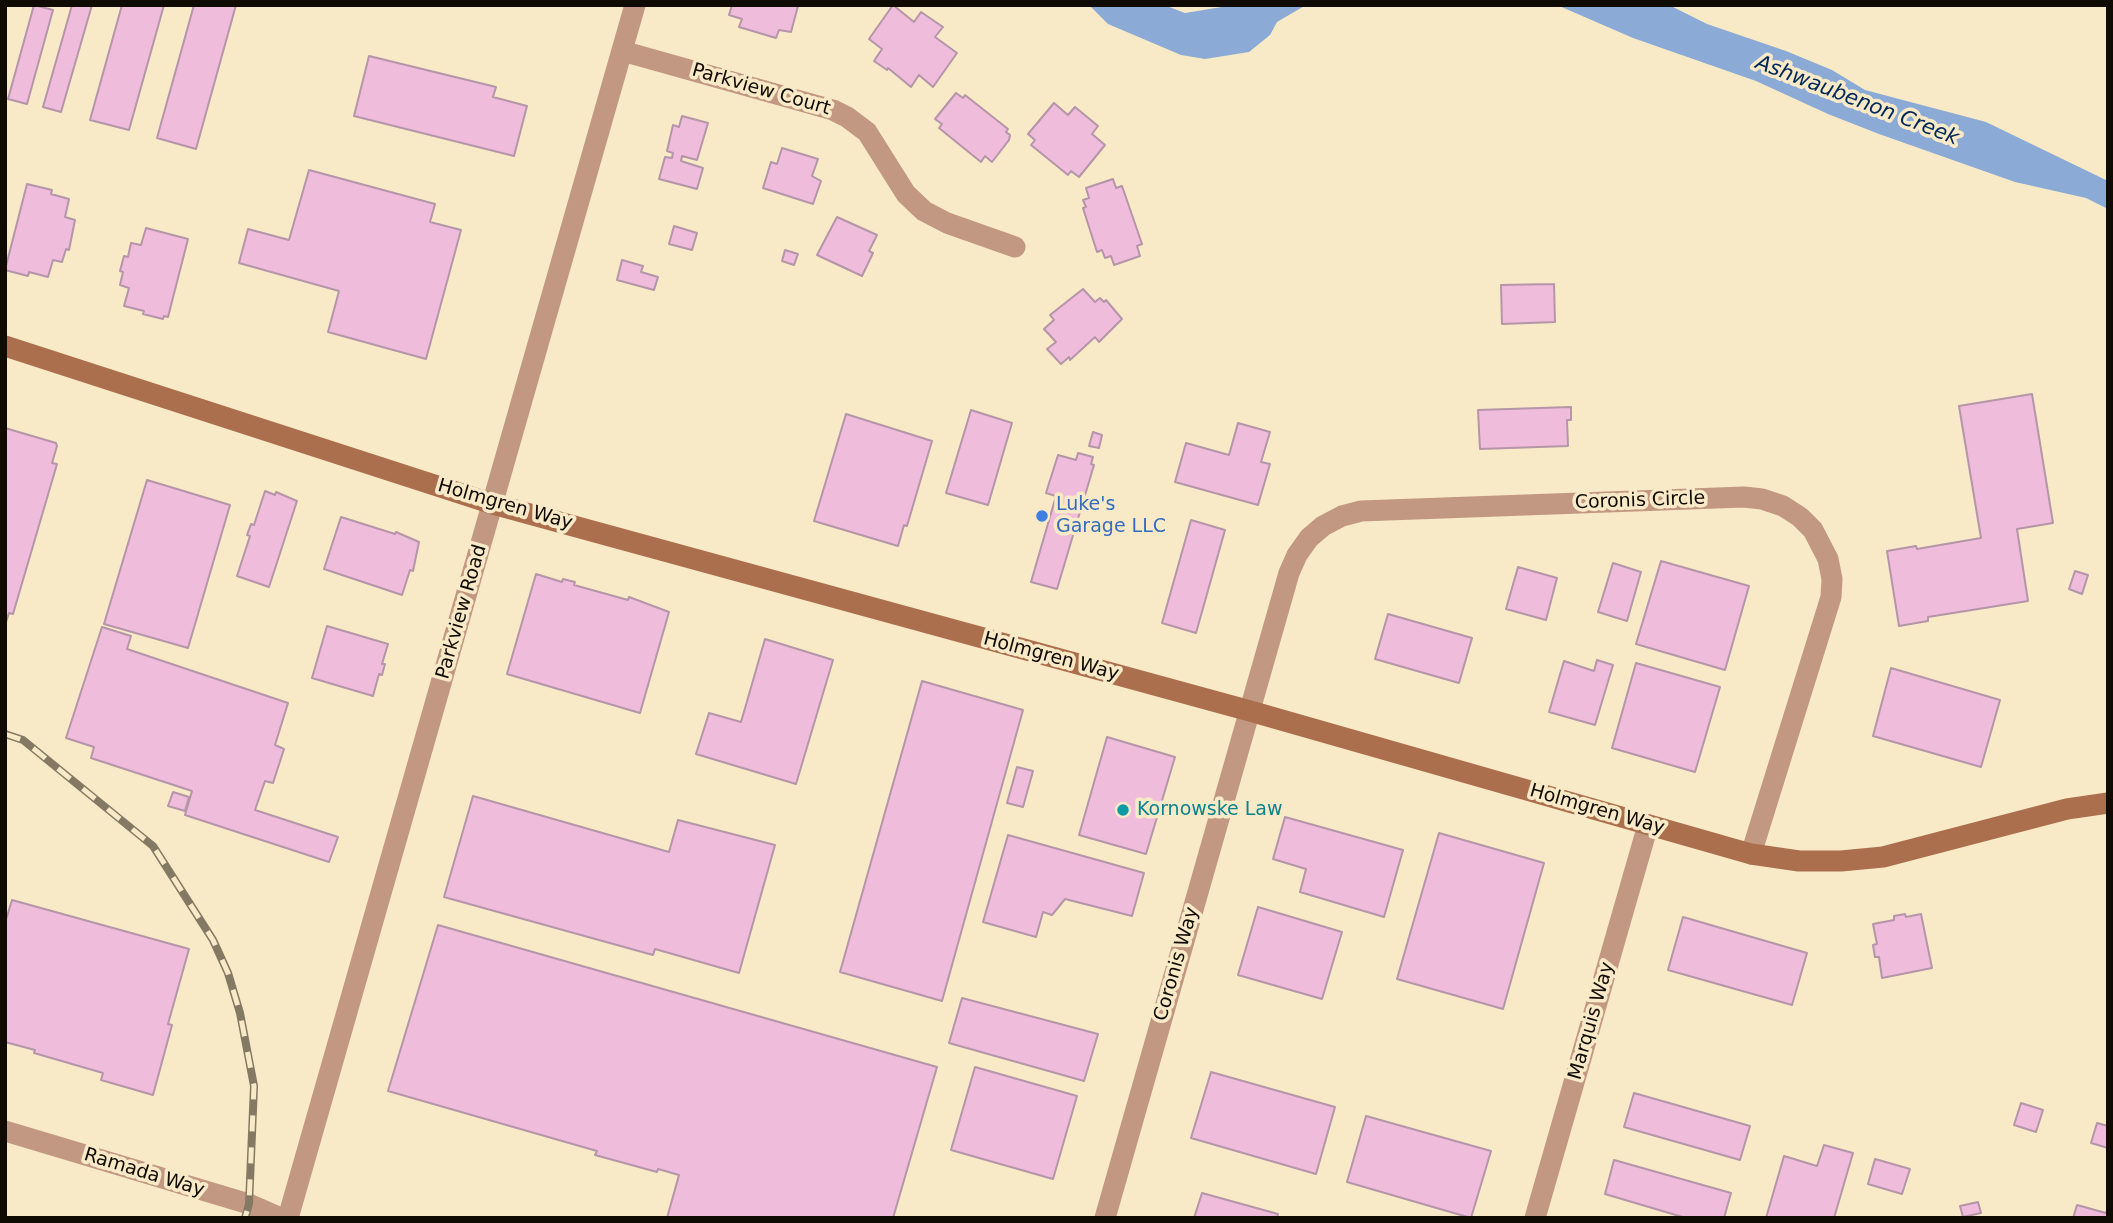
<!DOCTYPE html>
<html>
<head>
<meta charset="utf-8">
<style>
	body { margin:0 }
	#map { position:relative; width:2113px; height:1223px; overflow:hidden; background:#f8e9c7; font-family:"DejaVu Sans",sans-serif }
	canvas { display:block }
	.frame { position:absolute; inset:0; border:7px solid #100b02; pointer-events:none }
</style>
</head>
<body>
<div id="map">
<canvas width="2113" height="1223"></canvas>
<div class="frame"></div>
</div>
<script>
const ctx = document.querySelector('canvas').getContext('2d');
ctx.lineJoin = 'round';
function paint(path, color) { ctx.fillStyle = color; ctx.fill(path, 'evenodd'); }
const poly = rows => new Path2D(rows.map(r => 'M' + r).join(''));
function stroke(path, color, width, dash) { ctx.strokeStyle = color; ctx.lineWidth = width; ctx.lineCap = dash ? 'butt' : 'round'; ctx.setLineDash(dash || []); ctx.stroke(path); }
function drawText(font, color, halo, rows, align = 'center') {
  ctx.font = font + ' "DejaVu Sans",sans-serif'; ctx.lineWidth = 7; ctx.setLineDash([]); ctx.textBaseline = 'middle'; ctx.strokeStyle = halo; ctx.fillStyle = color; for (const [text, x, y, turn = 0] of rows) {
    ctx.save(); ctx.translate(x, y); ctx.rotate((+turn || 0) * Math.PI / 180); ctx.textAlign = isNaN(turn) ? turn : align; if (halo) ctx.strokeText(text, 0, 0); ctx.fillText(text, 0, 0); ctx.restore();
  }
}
paint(poly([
	[1089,5,1164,5,1185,13,1234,5,1306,5,1277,22,1270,35,1249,52,1205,59,1181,55,1108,24],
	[1557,5,1669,5,1707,24,1786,51,1832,70,1865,90,1986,122,2108,181,2108,209,2086,198,2015,182,1879,134,1828,114,1756,81,1633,38]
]), '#8baad6');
const building = poly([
	[34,5,53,10,27,104,8,99,34,5],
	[72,5,92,5,61,112,43,107,72,5],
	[122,5,164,5,129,130,90,120,122,5],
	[194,5,236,5,196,149,157,138,194,5],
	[732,5,796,5,798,6,791,32,779,30,776,38,739,27,742,19,729,15,732,5],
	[893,5,914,22,921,12,943,27,935,37,957,53,933,87,919,75,911,87,888,68,887,70,874,61,882,49,869,39,893,5],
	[369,56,496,87,493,97,527,106,514,156,354,116,369,56],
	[956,93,963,98,965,95,1008,129,1006,132,1010,135,1009,140,992,162,985,156,981,162,939,128,942,124,935,119,956,93],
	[1054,103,1068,115,1075,107,1098,126,1092,134,1105,145,1079,177,1071,171,1068,175,1031,145,1035,140,1028,134,1054,103],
	[682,116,708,123,697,160,682,156,681,161,703,168,697,189,659,179,665,157,672,158,673,153,667,151,673,125,679,127,682,116],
	[782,148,818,159,812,176,821,181,813,204,763,188,771,162,777,164,782,148],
	[309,170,435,204,430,222,461,230,426,359,328,332,339,291,239,263,248,229,289,240,309,170],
	[1113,179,1116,188,1122,186,1142,244,1137,246,1140,256,1114,265,1111,256,1105,258,1102,250,1097,252,1083,208,1086,207,1083,200,1089,198,1086,188,1113,179],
	[27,184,52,190,51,194,69,199,65,217,75,220,69,250,66,249,62,262,53,260,48,277,29,272,28,276,5,270,27,184],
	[837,217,877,235,869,251,873,253,862,276,817,255,837,217],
	[674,226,697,233,692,250,669,244,674,226],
	[146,228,188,239,168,317,164,316,163,319,143,314,144,311,124,306,129,288,120,285,123,272,120,271,124,256,128,257,131,243,141,245,146,228],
	[785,250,798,254,794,265,782,261,785,250],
	[622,260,643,266,641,272,658,277,654,290,617,280,622,260],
	[1554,284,1555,322,1502,324,1501,285,1554,284],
	[1083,289,1095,302,1100,298,1104,302,1106,300,1122,319,1099,342,1095,337,1070,360,1069,357,1061,364,1047,349,1056,342,1044,329,1054,320,1050,315,1083,289],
	[2032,394,2053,523,2017,529,2028,601,1928,617,1928,621,1899,626,1887,551,1916,546,1917,549,1981,538,1959,406,2032,394],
	[1571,407,1571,420,1567,420,1568,446,1480,449,1478,410,1571,407],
	[971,410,1012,423,988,505,946,493,971,410],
	[846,414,932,441,907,526,904,525,898,546,814,521,846,414],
	[1238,423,1270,432,1261,462,1270,464,1258,505,1175,482,1186,443,1229,455,1238,423],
	[5,428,56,443,57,446,52,463,57,464,13,614,9,613,5,625,5,428],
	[1093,432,1102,435,1099,448,1089,446,1093,432],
	[1078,453,1093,457,1091,464,1094,465,1057,589,1031,582,1056,496,1046,493,1058,455,1076,460,1078,453],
	[147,480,230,505,188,648,104,624,147,480],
	[265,491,275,495,276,492,297,501,269,587,237,576,250,536,247,535,251,524,254,525,265,491],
	[341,517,395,534,396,532,419,542,413,571,410,570,402,595,324,569,341,517],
	[1191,520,1225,530,1196,633,1162,623,1191,520],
	[1661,561,1749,586,1725,670,1636,644,1661,561],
	[1613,563,1641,572,1627,621,1598,612,1613,563],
	[1518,567,1557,578,1546,620,1506,609,1518,567],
	[2075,571,2088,575,2082,594,2069,589,2075,571],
	[536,574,562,582,563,579,575,582,574,585,628,600,629,597,669,612,640,713,507,674,536,574],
	[1388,614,1472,638,1459,683,1375,659,1388,614],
	[327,626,388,644,382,664,385,664,382,675,379,674,373,696,312,678,327,626],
	[102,627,131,636,127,649,288,703,275,745,284,749,273,783,265,781,255,810,338,837,329,862,185,815,192,791,91,758,94,747,66,738,102,627],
	[765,639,833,660,796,784,696,754,709,713,741,722,765,639],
	[1597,660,1613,665,1595,725,1549,712,1564,661,1594,671,1597,660],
	[1636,663,1720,687,1695,772,1612,748,1636,663],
	[1891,668,2000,700,1981,767,1873,736,1891,668],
	[922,681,1023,710,942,1001,840,972,922,681],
	[1107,737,1175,757,1146,854,1079,835,1107,737],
	[1017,767,1033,771,1023,807,1007,803,1017,767],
	[173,792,189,797,185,811,168,806,173,792],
	[473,796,669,852,678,820,775,845,739,973,655,949,653,955,444,897,473,796],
	[1285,817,1403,850,1384,917,1300,892,1306,869,1273,859,1285,817],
	[1439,833,1544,863,1503,1009,1397,979,1439,833],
	[1008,835,1144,873,1132,916,1065,899,1052,915,1043,912,1036,937,983,922,1008,835],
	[12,900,189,949,168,1024,172,1025,153,1095,101,1080,103,1073,34,1053,35,1050,5,1042,5,923,12,900],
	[1258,907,1342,932,1322,999,1238,975,1258,907],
	[1905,914,1906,917,1921,914,1932,968,1882,978,1879,957,1875,957,1873,945,1877,944,1873,924,1894,920,1894,916,1905,914],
	[1683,917,1807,953,1792,1005,1668,970,1683,917],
	[438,925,937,1067,893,1218,667,1218,679,1175,658,1169,657,1172,595,1155,597,1151,388,1091,438,925],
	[962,998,1098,1034,1084,1081,949,1043,962,998],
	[975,1067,1077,1096,1053,1179,951,1150,975,1067],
	[1211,1072,1335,1107,1316,1174,1191,1138,1211,1072],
	[1634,1093,1750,1126,1740,1160,1624,1127,1634,1093],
	[2021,1103,2043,1110,2036,1132,2014,1125,2021,1103],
	[1366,1116,1491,1151,1471,1218,1347,1182,1366,1116],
	[2097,1123,2108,1126,2108,1148,2091,1143,2097,1123],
	[1824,1145,1853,1153,1834,1218,1766,1218,1784,1156,1817,1166,1824,1145],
	[1875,1159,1910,1169,1902,1194,1868,1184,1875,1159],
	[1614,1160,1731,1193,1724,1218,1686,1218,1605,1194,1614,1160],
	[1202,1193,1278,1214,1277,1218,1194,1218,1202,1193],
	[1978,1202,1981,1213,1963,1217,1960,1206,1978,1202],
	[2077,1205,2106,1213,2108,1208,2108,1218,2073,1218,2077,1205]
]);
paint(building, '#f0bcdc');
stroke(building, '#b595a8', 2);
stroke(poly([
	[622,51,833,110,847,117,867,132,906,194,924,211,947,223,1015,247],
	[5,1131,249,1204,281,1218],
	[288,1218,635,5],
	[1105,1218,1289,573,1297,555,1309,538,1323,526,1342,516,1361,511,1744,497,1762,499,1783,506,1800,517,1813,530,1828,559,1832,579,1831,597,1751,854],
	[1535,1218,1648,825]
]), '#c29882', 21);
stroke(poly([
	[5,346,493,504,1250,711,1751,854,1799,861,1841,861,1883,857,2067,809,2108,803]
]), '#ac6f4e', 21);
const rail = poly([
	[5,734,23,740,153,846,213,940,228,973,240,1013,254,1086,249,1204,245,1218]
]);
stroke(rail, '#847a64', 8);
stroke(rail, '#f8e9c7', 5, [16]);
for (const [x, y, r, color] of [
	[1042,516,7,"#3f7fe0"],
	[1123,810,7,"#0f9aa8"]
]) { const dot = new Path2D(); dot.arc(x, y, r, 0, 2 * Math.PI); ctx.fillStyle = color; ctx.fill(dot); stroke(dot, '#f8e9c7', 2.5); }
drawText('19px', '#100b02', '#f8e9c7', [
	["Parkview Court",761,90,16],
	["Coronis Circle",1640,501,-2],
	["Holmgren Way",505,505,16],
	["Parkview Road",462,612,-74],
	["Holmgren Way",1051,657,15],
	["Holmgren Way",1597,810,16],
	["Coronis Way",1177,964,-74],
	["Marquis Way",1592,1021,-74],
	["Ramada Way",144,1173,17]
]);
drawText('19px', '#366cbe', '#f8e9c7', [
	["Luke's",1056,505],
	["Garage LLC",1056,527]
], 'left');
drawText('19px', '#0d838f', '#f8e9c7', [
	["Kornowske Law",1137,810]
], 'left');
drawText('italic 21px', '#00285b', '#f8e9c7', [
	["Ashwaubenon Creek",1857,101,21]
]);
</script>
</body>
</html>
